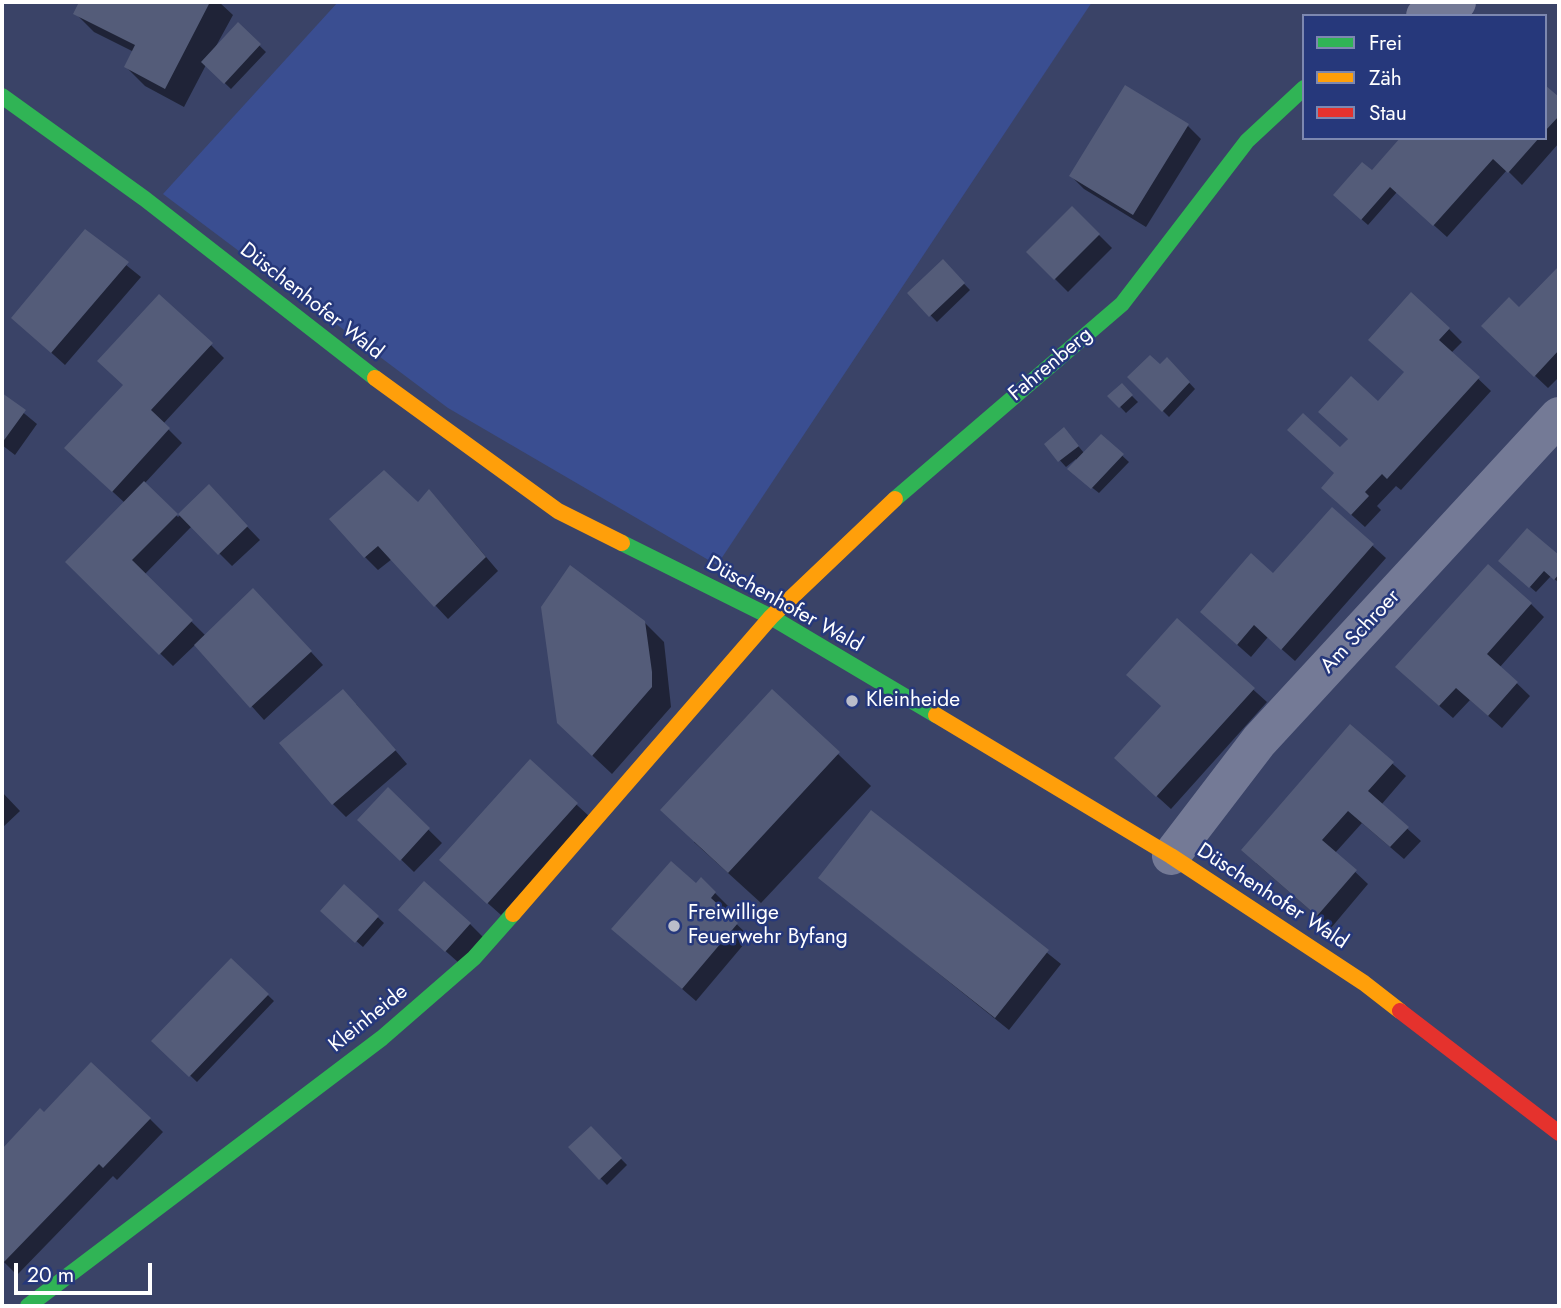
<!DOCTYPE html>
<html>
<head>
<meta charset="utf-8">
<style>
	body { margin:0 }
	#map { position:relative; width:1561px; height:1308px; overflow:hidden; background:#3a4367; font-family:Jost,sans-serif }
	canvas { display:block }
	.frame { position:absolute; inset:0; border:4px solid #fff; pointer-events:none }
	.legend { position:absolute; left:1302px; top:14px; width:245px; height:126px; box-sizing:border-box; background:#26387b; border:2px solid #7d88b0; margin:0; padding:9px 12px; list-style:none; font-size:21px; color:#fff }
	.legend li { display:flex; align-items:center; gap:14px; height:35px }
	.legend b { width:35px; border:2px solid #7d88b0 }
	.scale { position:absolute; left:14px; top:1263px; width:138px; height:32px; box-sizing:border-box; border:4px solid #fff; border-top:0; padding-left:9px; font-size:21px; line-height:24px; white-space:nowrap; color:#fff; -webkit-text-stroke:5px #26387b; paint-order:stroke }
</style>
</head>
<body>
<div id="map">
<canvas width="1561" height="1308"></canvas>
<div class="frame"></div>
<ul class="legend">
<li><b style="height:9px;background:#30b455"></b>Frei</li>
<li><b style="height:9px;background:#ff9f0a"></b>Zäh</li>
<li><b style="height:9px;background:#e5322d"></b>Stau</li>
</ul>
<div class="scale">20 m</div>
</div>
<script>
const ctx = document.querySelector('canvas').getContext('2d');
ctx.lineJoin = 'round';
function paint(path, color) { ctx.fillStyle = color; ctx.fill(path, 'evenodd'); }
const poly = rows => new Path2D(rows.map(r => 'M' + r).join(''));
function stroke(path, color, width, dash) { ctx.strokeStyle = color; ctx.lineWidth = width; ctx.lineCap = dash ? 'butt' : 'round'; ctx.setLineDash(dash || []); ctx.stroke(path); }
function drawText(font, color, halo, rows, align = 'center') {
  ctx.font = font + ' Jost,sans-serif'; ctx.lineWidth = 5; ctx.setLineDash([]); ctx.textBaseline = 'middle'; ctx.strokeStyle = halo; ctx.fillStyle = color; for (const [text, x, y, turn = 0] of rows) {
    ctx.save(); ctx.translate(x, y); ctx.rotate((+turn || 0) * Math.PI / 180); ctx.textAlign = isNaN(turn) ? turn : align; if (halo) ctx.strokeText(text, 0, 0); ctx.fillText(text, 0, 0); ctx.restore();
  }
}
paint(poly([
	[338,2,1092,2,717,565,448,408,163,194]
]), '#3a4e91');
paint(poly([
	[81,2,219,2,233,15,215,48,238,25,266,52,231,89,206,65,184,107,145,86,126,67,134,52,94,32,75,13],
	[1545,87,1559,100,1559,143,1522,185,1507,170,1447,237,1397,192,1368,225,1341,201,1382,182,1402,138,1545,138],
	[1188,126,1201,139,1146,227,1084,189,1071,176],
	[1072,208,1112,248,1068,292,1028,252],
	[85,232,141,277,65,365,13,318],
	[943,262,970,290,937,322,909,293],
	[1559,268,1559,377,1548,388,1496,339],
	[1449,329,1462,342,1451,353,1491,391,1401,490,1396,486,1377,506,1381,510,1365,527,1336,501,1340,449,1378,403],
	[211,345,224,358,163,424,182,443,144,484,178,517,209,487,260,540,232,566,192,526,144,575,206,636,266,603,323,665,264,720,196,644,173,666,67,562,125,503,79,461],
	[1167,359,1195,389,1169,417,1129,377,1160,366],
	[1122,386,1138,402,1126,413,1110,396],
	[2,395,37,424,15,455,2,445],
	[1070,436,1084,453,1101,436,1129,462,1099,493,1076,475,1076,459,1066,467,1046,445],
	[418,504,442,505,498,571,448,619,392,559,378,570,365,557],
	[1332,509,1386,558,1295,661,1268,637,1251,657,1215,625,1273,576],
	[1527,530,1559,558,1559,583,1551,576,1536,592,1507,567],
	[1531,604,1544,617,1500,667,1530,696,1502,728,1470,700,1453,718,1410,680],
	[1177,621,1267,702,1171,809,1129,771,1163,707],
	[644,622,664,642,671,707,612,774,578,742],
	[356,704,407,764,346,817,333,804],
	[1351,726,1406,776,1381,805,1421,841,1404,859,1362,823,1335,853,1368,884,1331,928,1256,863],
	[838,754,871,786,761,903,694,842],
	[530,762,590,817,501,915,454,873],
	[388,790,442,843,414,872,360,820],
	[2,792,20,811,2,828],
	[872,812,1061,964,1009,1030,820,878],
	[702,880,728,906,724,912,750,937,696,1001,613,929,697,886],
	[345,887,384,923,363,947,329,917],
	[414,923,470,924,483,937,459,963],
	[231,960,274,1001,197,1082,154,1041],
	[40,1111,44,1114,150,1119,163,1132,117,1180,113,1176,17,1275,2,1260,2,1151],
	[591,1128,627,1165,607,1185,570,1147]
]), '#0007');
paint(poly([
	[79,2,210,2,165,89,124,67,135,45,73,14],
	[238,22,261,44,224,84,201,62],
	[1125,85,1189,124,1133,215,1069,176],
	[1545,85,1559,97,1559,116,1545,131],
	[1400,138,1539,138,1508,173,1493,159,1433,226,1390,187,1361,220,1333,195,1362,162,1372,170],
	[1072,206,1100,234,1054,280,1026,252],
	[85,229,129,262,51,353,11,318],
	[943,259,965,283,929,317,907,293],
	[1559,266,1559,350,1534,377,1481,326,1509,297,1519,307],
	[1411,292,1450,328,1439,340,1480,377,1387,479,1382,474,1365,492,1369,496,1351,515,1321,488,1334,473,1287,430,1303,413,1340,447,1348,439,1318,412,1351,376,1378,401,1404,372,1368,340],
	[159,294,213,343,151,410,170,428,112,492,64,448,123,385,97,361],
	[1150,355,1160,364,1167,357,1190,382,1162,412,1127,377],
	[1122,383,1133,395,1119,408,1107,396],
	[2,393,26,410,2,443],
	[1064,427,1079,446,1058,462,1044,444],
	[1101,434,1124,454,1091,489,1067,469],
	[384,470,418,502,429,489,486,557,434,607,378,546,364,558,329,519],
	[144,481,178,514,209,484,248,526,218,555,178,514,132,560,193,620,159,655,65,562],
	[1332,507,1374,544,1281,650,1254,625,1237,645,1200,612,1251,553,1273,573],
	[1527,528,1559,555,1559,574,1554,580,1544,571,1529,588,1498,561],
	[1488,564,1532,603,1487,654,1518,682,1488,716,1456,688,1439,706,1395,667],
	[570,565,645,621,652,672,652,687,592,756,557,723,541,607],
	[253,588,312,651,250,708,194,645],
	[1177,618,1255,688,1156,797,1114,758,1161,706,1126,675],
	[343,689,396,750,332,805,279,743],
	[772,689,840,752,728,873,660,810],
	[1350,724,1394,762,1368,791,1409,827,1390,847,1348,811,1322,840,1357,870,1317,916,1241,850],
	[530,759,578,803,487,904,439,860],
	[388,787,430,828,400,861,357,820],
	[871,810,1049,950,995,1018,818,878],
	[671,861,696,883,701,877,716,892,711,898,738,923,682,989,611,929],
	[424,881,471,923,445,952,398,910],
	[344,884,379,916,355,943,320,911],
	[231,958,269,994,189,1077,151,1041],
	[91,1062,151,1118,103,1168,99,1164,3,1263,2,1149,40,1108,44,1112],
	[591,1126,622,1158,599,1180,568,1147]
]), '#545c79');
stroke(poly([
	[1425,16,1457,2],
	[1171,856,1259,741,1559,416]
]), '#747a96', 38);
stroke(poly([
	[2,96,145,199,375,378],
	[895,499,1122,304,1247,141,1304,88],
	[622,543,771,617,936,715],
	[28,1306,382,1038,474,958,513,914]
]), '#30b455', 16);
stroke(poly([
	[375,378,558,511,622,543],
	[936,715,1171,856,1364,983,1400,1011],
	[513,914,771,617,895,499]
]), '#ff9f0a', 16);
stroke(poly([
	[1400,1011,1559,1133]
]), '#e5322d', 16);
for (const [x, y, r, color] of [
	[852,701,7,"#babdca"],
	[674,926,7,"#babdca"]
]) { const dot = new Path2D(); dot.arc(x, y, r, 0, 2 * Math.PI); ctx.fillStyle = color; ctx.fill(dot); stroke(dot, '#26387b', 2.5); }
drawText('21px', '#fff', '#26387b', [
	["Düschenhofer Wald",311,302,38],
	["Fahrenberg",1051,365,-40],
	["Düschenhofer Wald",784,605,29],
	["Am Schroer",1361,632,-47],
	["Düschenhofer Wald",1272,897,33],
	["Kleinheide",369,1019,-39]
]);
drawText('21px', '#fff', '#26387b', [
	["Kleinheide",866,701],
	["Freiwillige",688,914],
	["Feuerwehr Byfang",688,938]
], 'left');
</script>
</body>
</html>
